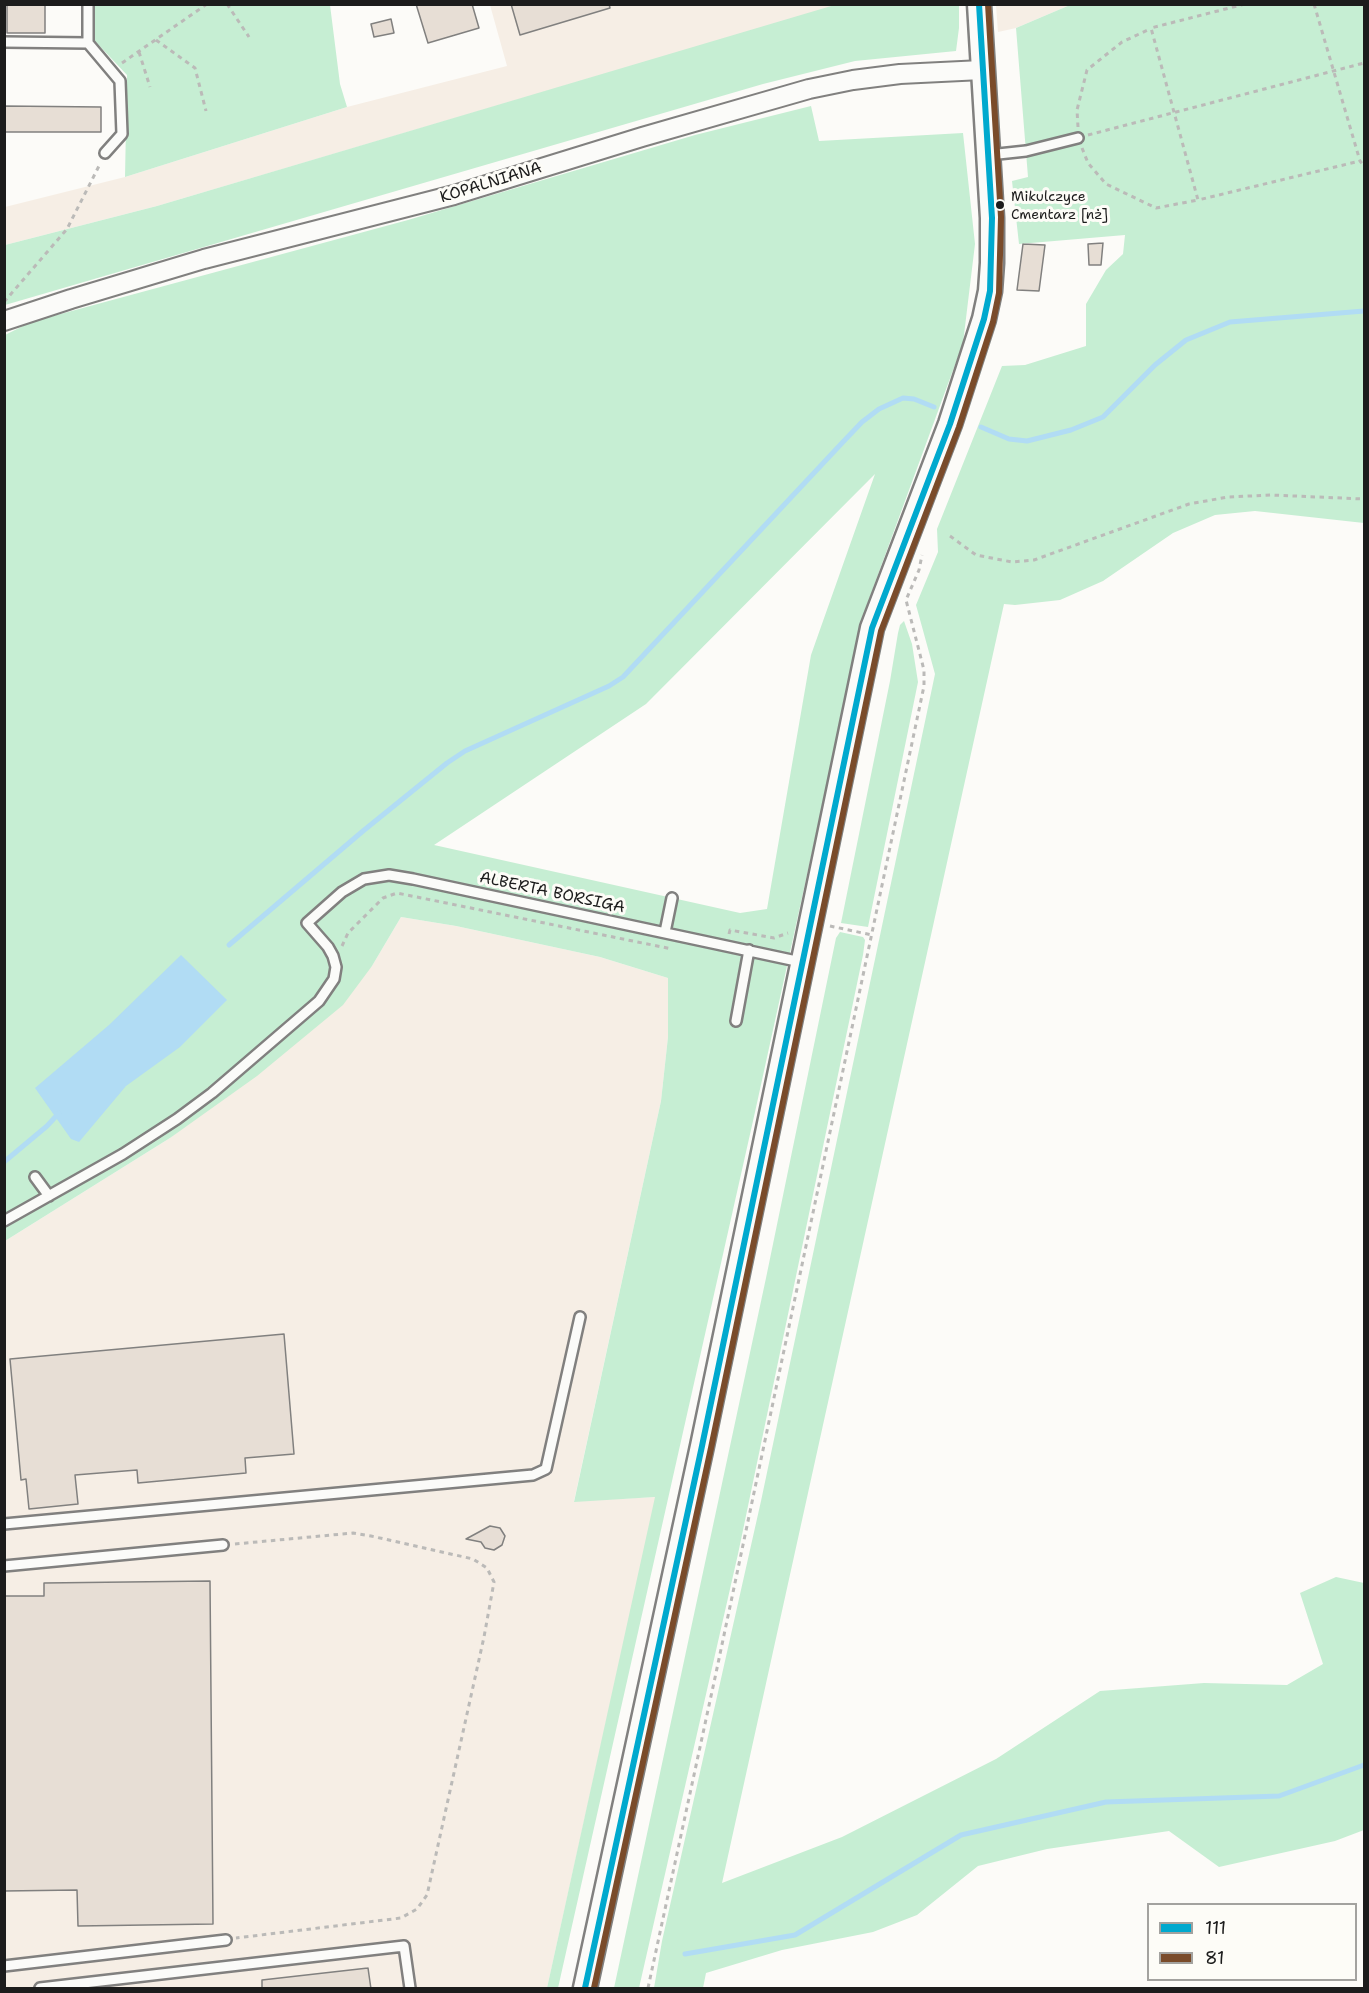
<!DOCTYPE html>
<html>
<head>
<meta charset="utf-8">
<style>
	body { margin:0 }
	#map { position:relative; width:1369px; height:1993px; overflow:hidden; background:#fcfbf8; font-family:"Shantell Sans",sans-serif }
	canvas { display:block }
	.frame { position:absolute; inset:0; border:6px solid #1c1c1c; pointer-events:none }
	.legend { position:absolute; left:1147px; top:1903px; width:210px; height:78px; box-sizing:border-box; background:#fdfcf7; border:2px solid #a3a29f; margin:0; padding:8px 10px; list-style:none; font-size:18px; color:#1c1c1c }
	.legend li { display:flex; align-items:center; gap:12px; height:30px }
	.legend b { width:30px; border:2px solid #a3a29f }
</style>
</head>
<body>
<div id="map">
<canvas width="1369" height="1993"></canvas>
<div class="frame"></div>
<ul class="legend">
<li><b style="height:8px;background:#00a9ce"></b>111</li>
<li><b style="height:8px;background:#7a4b2a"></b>81</li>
</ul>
</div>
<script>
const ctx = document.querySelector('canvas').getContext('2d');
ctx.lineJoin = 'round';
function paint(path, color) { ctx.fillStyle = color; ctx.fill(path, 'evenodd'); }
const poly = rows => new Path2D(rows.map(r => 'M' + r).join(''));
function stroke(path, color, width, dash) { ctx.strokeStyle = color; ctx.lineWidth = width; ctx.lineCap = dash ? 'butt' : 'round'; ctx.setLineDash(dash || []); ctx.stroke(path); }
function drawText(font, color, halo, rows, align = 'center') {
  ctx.font = font + ' "Shantell Sans",sans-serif'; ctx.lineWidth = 6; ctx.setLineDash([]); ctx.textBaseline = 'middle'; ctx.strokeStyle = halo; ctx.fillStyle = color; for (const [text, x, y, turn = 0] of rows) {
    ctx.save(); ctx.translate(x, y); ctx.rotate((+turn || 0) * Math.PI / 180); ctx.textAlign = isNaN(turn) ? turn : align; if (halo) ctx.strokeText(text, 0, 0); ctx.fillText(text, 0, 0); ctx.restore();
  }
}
paint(poly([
	[490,5,838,5,157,206,5,245,5,207,125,177,347,107,507,66],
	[996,5,1070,5,1016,28,998,32],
	[401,917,456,926,600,957,668,978,668,1037,661,1101,574,1501,656,1497,547,1988,5,1988,5,1241,170,1138,372,966]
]), '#f6eee5');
paint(poly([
	[838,4,959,5,959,28,956,51,855,61,763,84,5,305,5,245,157,206],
	[93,5,330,5,340,84,347,107,125,177,127,75,92,38],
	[1070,5,1364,5,1364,523,1255,511,1215,515,1173,533,1103,581,1060,600,1015,605,1004,604,722,1883,842,1837,996,1759,1100,1691,1204,1683,1287,1685,1323,1664,1300,1593,1336,1577,1364,1583,1364,1830,1335,1841,1219,1867,1169,1831,1047,1849,978,1866,917,1915,873,1932,782,1950,706,1973,703,1988,654,1988,662,1941,761,1501,935,674,916,605,938,552,937,529,1002,366,1025,365,1086,346,1086,304,1106,270,1123,254,1125,235,1019,244,1012,181,1028,177,1016,28],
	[811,106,819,141,963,133,975,244,963,343,865,610,755,1112,558,1988,547,1988,655,1497,574,1502,5,1559,574,1502,661,1101,668,1037,668,978,600,957,456,926,401,917,372,966,343,1005,257,1076,170,1138,5,1241,5,335,31,322,408,220,695,135],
	[875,474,811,655,767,909,740,913,434,845,646,704],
	[904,621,912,644,918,682,868,927,841,923,890,681,898,633,900,625],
	[840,932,863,937,865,940,863,955,738,1554,639,1988,614,1988,766,1278,836,938]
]), '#c6eed3');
paint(poly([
	[181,955,227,1000,180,1047,126,1086,79,1142,71,1139,35,1088,109,1025]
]), '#b1dcf4');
stroke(poly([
	[981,427,1009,439,1027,441,1071,430,1103,417,1155,365,1186,340,1230,322,1364,311],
	[229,945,363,831,447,763,465,751,609,686,623,677,842,443,862,422,879,409,903,398,914,399,934,407],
	[4,1162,47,1126,59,1113],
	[685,1954,795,1935,961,1835,1106,1802,1279,1796,1364,1765]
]), '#b1dcf4', 5);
const building = poly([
	[7,4,45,4,45,33,7,33,7,4],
	[416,4,472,4,479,28,428,43,416,4],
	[511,4,609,4,610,8,520,35,511,4],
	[391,19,394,33,374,37,371,24,391,19],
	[4,106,101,107,101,132,4,132,4,106],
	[1103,243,1101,265,1089,265,1088,244,1103,243],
	[1023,244,1045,245,1039,291,1017,290,1023,244],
	[284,1334,294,1454,245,1458,246,1473,138,1483,137,1470,75,1475,78,1504,29,1509,26,1479,21,1480,10,1359,284,1334],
	[490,1526,500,1528,505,1536,502,1545,494,1550,485,1548,481,1542,466,1539,490,1526],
	[210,1581,213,1924,78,1926,77,1890,4,1891,4,1596,44,1596,44,1583,210,1581],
	[368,1968,371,1989,262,1989,262,1980,368,1968]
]);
paint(building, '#e7ded5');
stroke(building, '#81807f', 1.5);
const service = poly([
	[4,42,88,43,88,4],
	[88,43,120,81,122,134,105,153],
	[989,155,1026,151,1078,138],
	[665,932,672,898],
	[736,1021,749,950],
	[35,1177,49,1196],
	[4,1221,123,1154,177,1119,212,1093,319,1001,334,979,336,967,333,956,328,947,307,923,342,892,364,879,389,875,413,879,801,962],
	[4,1524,533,1475,546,1469,580,1317],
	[4,1566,223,1545],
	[4,1966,226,1940],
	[40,1988,404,1946,410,1988]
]);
const minor = poly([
	[4,321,71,299,204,259,454,195,642,137,809,89,853,80,900,74,982,70]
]);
const tertiary = poly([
	[585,1988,702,1446,872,628,950,424,984,319,990,291,992,263,992,218,979,4]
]);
stroke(service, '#81807f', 14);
stroke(minor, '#81807f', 22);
stroke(tertiary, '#81807f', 27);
stroke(poly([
	[227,4,249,37],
	[1245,4,1151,28,1198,200,1360,161],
	[1314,4,1360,161,1364,166],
	[156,40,195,68,206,111],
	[139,52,150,87],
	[122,63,207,4],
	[1078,127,1077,110,1087,70,1122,42,1150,29],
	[1088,135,1364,63],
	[1082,148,1088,163,1106,184,1156,208,1198,200],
	[4,302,67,229,100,164],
	[950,536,976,555,1012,562,1034,560,1189,504,1228,497,1271,495,1364,499],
	[830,926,872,935],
	[729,934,730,930,774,938,788,933],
	[342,946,348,933,383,898,397,893,672,949],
	[235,1544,353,1533,371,1536,473,1559,487,1568,494,1582,484,1637,427,1895,417,1909,401,1918,236,1938],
	[648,1988,716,1673,924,686,924,670,906,600,919,570,922,555]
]), '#bbbab8', 3, [4.5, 4.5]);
stroke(service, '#fbfbf9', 9);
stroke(minor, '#fbfbf9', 18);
stroke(tertiary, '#fbfbf9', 22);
stroke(poly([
	[585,1988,702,1446,872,628,950,424,984,319,990,291,992,218,979,4]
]), '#00a9ce', 6);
stroke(poly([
	[594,1988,711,1448,881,631,959,427,993,322,999,293,1001,217,988,4]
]), '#7a4b2a', 6);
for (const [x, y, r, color] of [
	[1000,205,5,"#1c1c1c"]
]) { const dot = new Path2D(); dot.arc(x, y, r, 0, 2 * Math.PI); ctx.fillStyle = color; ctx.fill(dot); stroke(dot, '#fdfcf7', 2); }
drawText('14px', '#1c1c1c', '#fdfcf7', [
	["Mikulczyce",1011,197],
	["Cmentarz [nż]",1011,215]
], 'left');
drawText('16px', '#1c1c1c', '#fdfcf7', [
	["KOPALNIANA",491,183,-17],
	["ALBERTA BORSIGA",552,893,12]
]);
</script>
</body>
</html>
